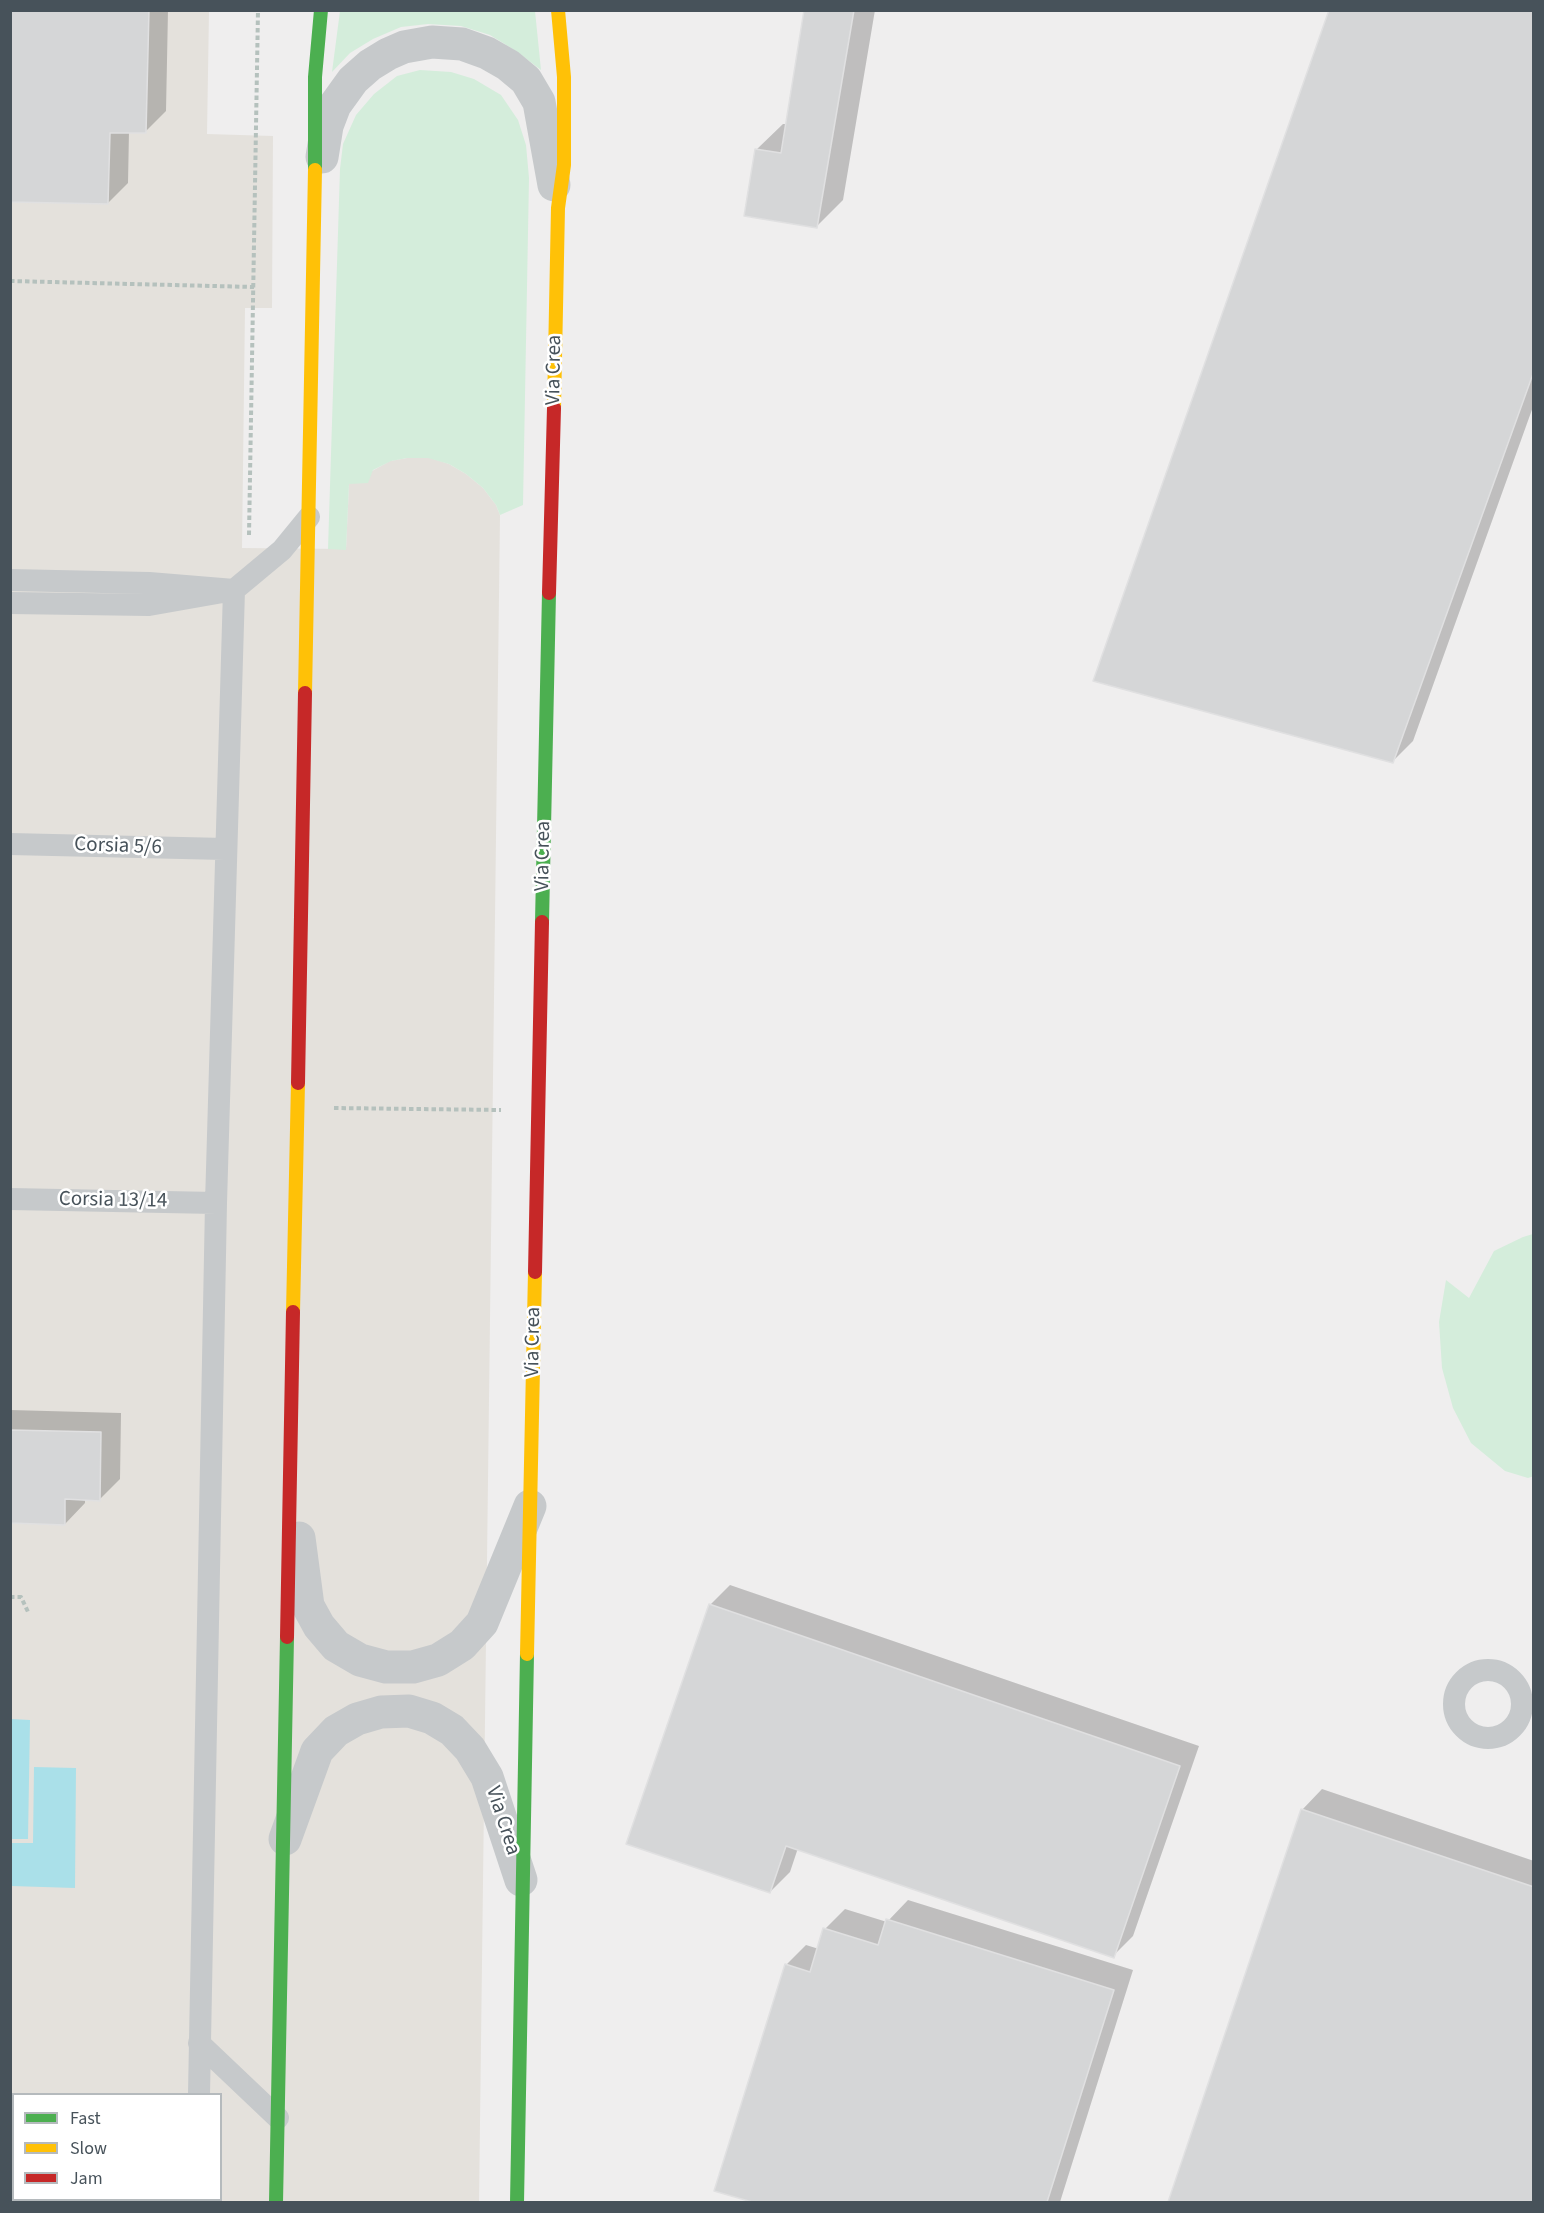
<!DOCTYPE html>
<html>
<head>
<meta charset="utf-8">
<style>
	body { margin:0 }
	#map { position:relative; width:1544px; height:2213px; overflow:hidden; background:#efeeee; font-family:"Source Sans 3",sans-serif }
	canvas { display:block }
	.frame { position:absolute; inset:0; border:12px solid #47525a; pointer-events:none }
	.legend { position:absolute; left:12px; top:2093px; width:210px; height:108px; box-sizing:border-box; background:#fff; border:2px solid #b5babd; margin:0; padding:8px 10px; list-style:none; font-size:18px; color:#47525a }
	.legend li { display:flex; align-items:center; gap:12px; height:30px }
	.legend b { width:30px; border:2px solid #b5babd }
</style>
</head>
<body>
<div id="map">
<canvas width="1544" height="2213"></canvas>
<div class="frame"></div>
<ul class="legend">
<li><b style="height:8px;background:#4caf50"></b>Fast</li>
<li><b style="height:8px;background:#ffc107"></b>Slow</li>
<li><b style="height:8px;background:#c62828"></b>Jam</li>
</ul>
</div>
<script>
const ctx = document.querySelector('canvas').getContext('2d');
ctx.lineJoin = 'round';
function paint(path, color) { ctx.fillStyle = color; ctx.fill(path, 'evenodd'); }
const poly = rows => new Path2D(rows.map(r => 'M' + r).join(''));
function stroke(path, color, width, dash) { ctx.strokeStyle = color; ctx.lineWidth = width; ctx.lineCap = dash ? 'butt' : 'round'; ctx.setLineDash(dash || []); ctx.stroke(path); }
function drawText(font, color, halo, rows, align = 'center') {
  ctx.font = font + ' "Source Sans 3",sans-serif'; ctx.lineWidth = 5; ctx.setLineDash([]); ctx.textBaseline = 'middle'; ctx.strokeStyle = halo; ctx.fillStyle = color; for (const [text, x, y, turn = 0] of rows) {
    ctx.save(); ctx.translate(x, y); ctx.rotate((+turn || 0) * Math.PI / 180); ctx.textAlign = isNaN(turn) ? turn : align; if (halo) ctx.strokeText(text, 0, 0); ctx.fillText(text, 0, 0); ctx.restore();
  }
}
paint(poly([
	[11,11,209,11,207,134,273,136,272,308,245,308,242,548,346,549,349,484,390,461,407,458,428,457,449,464,466,474,483,488,496,505,500,515,479,2202,11,2202],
	[14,2094,220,2094,220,2200,14,2200]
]), '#e4e1dc');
paint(poly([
	[340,11,535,11,541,70,516,51,490,35,461,26,428,24,401,27,373,39,350,53,332,72],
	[420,70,451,72,474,79,501,95,518,120,526,145,529,178,523,505,500,515,496,505,483,488,466,474,449,464,428,458,407,458,391,461,373,470,368,483,349,484,346,550,328,549,340,169,343,144,356,115,374,94,397,76],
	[1533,1234,1534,1476,1528,1478,1505,1471,1471,1443,1453,1408,1442,1368,1439,1322,1446,1280,1469,1298,1494,1251,1523,1237]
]), '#d4eddb');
paint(poly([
	[11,1719,30,1720,28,1839,11,1839],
	[34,1767,76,1768,75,1888,11,1886,11,1843,33,1843]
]), '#aae0e9');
paint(poly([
	[10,10,168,10,166,111,146,131,129,131,128,183,108,203],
	[805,10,875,10,843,200,817,226,756,150,783,124,787,124],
	[1534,10,1534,404,1413,741,1393,761],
	[10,1410,121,1413,120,1479,100,1499,85,1498,85,1503,65,1524,10,1522],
	[730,1585,1199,1746,1133,1936,1113,1956,798,1848,790,1872,770,1892,710,1605],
	[1322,1789,1534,1861,1534,2202,1169,2202,1302,1810],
	[908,1900,1133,1970,1060,2202,757,2202,716,2190,786,1965,806,1945,819,1949,825,1929,845,1909,887,1922]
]), '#0003');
const building = poly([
	[10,10,149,10,146,133,110,133,108,204,10,202,10,10],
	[804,10,854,10,817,228,744,216,755,149,781,153,804,10],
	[1329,10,1534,10,1534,371,1393,763,1093,681,1329,10],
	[10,1430,101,1432,100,1501,65,1499,65,1525,10,1523,10,1430],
	[709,1604,1180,1766,1114,1958,786,1846,770,1893,626,1844,709,1604],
	[1301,1809,1534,1887,1534,2202,1168,2202,1301,1809],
	[886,1919,1114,1990,1047,2202,752,2202,714,2191,785,1964,810,1972,823,1928,878,1945,886,1919]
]);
paint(building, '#d5d6d7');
stroke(building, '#e0e0e1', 1.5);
stroke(poly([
	[10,281,254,287],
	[249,535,258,10],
	[334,1108,501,1110],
	[10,1597,21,1597,29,1614]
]), '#b5c1bd', 4, [4.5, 3]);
stroke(poly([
	[10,580,149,583,234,590,216,1203,199,2094],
	[10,603,149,605,234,590,282,550,309,517],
	[10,844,225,849],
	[10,1199,216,1203],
	'1454 1704a34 34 0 1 1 68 0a34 34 0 1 1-68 0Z',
	[199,2043,278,2118],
	[196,2202,196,2200]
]), '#c6c9cb', 22);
stroke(poly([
	[322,157,327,126,335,105,353,80,370,65,388,54,404,47,432,42,462,44,487,53,508,65,526,80,539,102,554,185],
	[299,1538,308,1606,319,1626,336,1646,360,1660,386,1667,413,1667,438,1660,462,1645,482,1623,530,1506],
	[285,1839,317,1751,336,1731,357,1719,381,1712,409,1711,432,1718,452,1730,470,1749,487,1777,521,1880]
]), '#c6c9cb', 33);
stroke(poly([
	[315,170,315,77,321,10],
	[542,922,549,593],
	[276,2202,287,1637],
	[517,2202,527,1654]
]), '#4caf50', 14);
stroke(poly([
	[554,408,558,208,564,165,564,77,558,10],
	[305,693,315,170],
	[293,1312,298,1083],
	[527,1654,535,1272]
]), '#ffc107', 14);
stroke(poly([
	[549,593,554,408],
	[298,1083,305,693],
	[535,1272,542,922],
	[287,1637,293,1312]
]), '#c62828', 14);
drawText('21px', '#47525a', '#fff', [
	["Via Crea",555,370,-89],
	["Corsia 5/6",118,847,2],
	["Via Crea",544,856,-89],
	["Corsia 13/14",113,1201,1],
	["Via Crea",534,1342,-89],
	["Via Crea",502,1821,72]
]);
</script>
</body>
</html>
